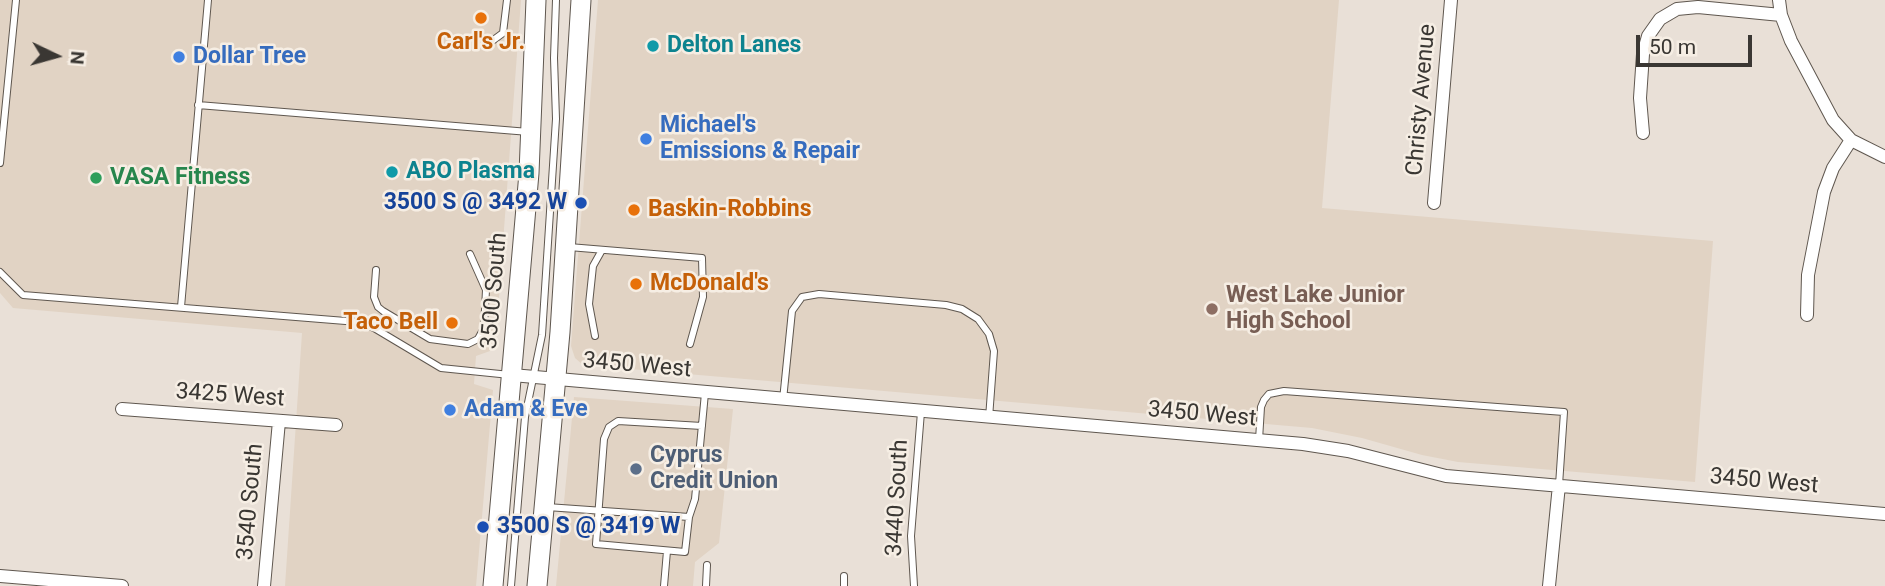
<!DOCTYPE html>
<html>
<head>
<meta charset="utf-8">
<style>
	body { margin:0 }
	#map { position:relative; width:1885px; height:586px; overflow:hidden; background:#e9e0d7; font-family:Roboto,sans-serif }
	canvas { display:block }
	.north { position:absolute; left:21px; top:21px; width:70px; height:70px; -webkit-text-stroke:5px #f6eee4; paint-order:stroke; rotate:95deg; font-size:19px; font-weight:700; line-height:28px; text-align:center; color:#3a3733 }
	.north::after { content:''; display:block; margin:auto; width:24px; height:32px; background:#3a3733; clip-path:polygon(50% 0,100% 100%,50% 72%,0 100%) }
	.scale { position:absolute; left:1636px; top:35px; width:116px; height:32px; box-sizing:border-box; border:4px solid #3a3733; border-top:0; padding-left:9px; font-size:21px; line-height:24px; white-space:nowrap; color:#3a3733; -webkit-text-stroke:5px #f6eee4; paint-order:stroke }
</style>
</head>
<body>
<div id="map">
<canvas width="1885" height="586"></canvas>
<div class="north">N</div>
<div class="scale">50 m</div>
</div>
<script>
const ctx = document.querySelector('canvas').getContext('2d');
ctx.lineJoin = 'round';
function paint(path, color) { ctx.fillStyle = color; ctx.fill(path, 'evenodd'); }
const poly = rows => new Path2D(rows.map(r => 'M' + r).join(''));
function stroke(path, color, width, dash) { ctx.strokeStyle = color; ctx.lineWidth = width; ctx.lineCap = dash ? 'butt' : 'round'; ctx.setLineDash(dash || []); ctx.stroke(path); }
function drawText(font, color, halo, rows, align = 'center') {
  ctx.font = font + ' Roboto,sans-serif'; ctx.lineWidth = 5; ctx.setLineDash([]); ctx.textBaseline = 'middle'; ctx.strokeStyle = halo; ctx.fillStyle = color; for (const [text, x, y, turn = 0] of rows) {
    ctx.save(); ctx.translate(x, y); ctx.rotate((+turn || 0) * Math.PI / 180); ctx.textAlign = isNaN(turn) ? turn : align; if (halo) ctx.strokeText(text, 0, 0); ctx.fillText(text, 0, 0); ctx.restore();
  }
}
paint(poly([
	[0,0,521,0,496,337,490,351,476,356,474,384,493,390,476,586,285,586,302,333,13,308,0,293],
	[598,0,1339,0,1322,208,1713,241,1695,482,1458,462,1422,455,1362,438,1312,428,583,365,575,358,571,346],
	[574,397,733,409,719,543,695,562,693,586,556,586]
]), '#e1d3c4');
const service = poly([
	[488,44,503,33,507,0],
	[198,105,529,132],
	[0,163,16,0],
	[569,247,702,258,703,297,690,344],
	[376,270,374,297,378,307,383,311,430,339,468,344,478,339,484,328,486,290,470,254],
	[0,272,23,295,358,322,374,328,441,368,510,375],
	[181,307,208,0],
	[595,336,589,304,593,266,602,250],
	[783,400,792,311,802,297,819,294,946,305,962,309,978,319,989,334,994,351,989,418],
	[1259,440,1261,407,1264,400,1269,394,1284,391,1564,412,1559,485],
	[547,507,689,517,695,499,705,393],
	[689,517,685,552,596,544,604,439,609,427,618,421,702,426],
	[511,586,525,417,542,335,556,119,554,58,556,0],
	[664,586,667,551],
	[706,586,707,565],
	[844,586,844,576],
	[914,586,911,536,921,412]
]);
const minor = poly([
	[1779,0,1781,15,1791,41,1833,120,1851,140,1885,157],
	[1643,133,1640,98,1643,54,1648,36,1660,19,1677,9,1698,7,1781,15],
	[1434,203,1451,0],
	[1807,315,1808,275,1824,192,1833,168,1851,140],
	[512,375,1303,444,1348,451,1446,476,1885,514],
	[122,409,336,425],
	[0,576,122,586],
	[264,586,279,421],
	[1549,586,1559,485]
]);
const primary = poly([
	[493,586,529,173,536,0],
	[537,586,560,332,581,0]
]);
stroke(service, '#5f574f', 8);
stroke(minor, '#5f574f', 14);
stroke(primary, '#5f574f', 21);
stroke(service, '#fff', 6);
stroke(minor, '#fff', 12);
stroke(primary, '#fff', 19);
for (const [x, y, r, color] of [
	[481,18,7,"#e8710a"],
	[653,46,7,"#0f9aa8"],
	[179,57,7,"#3f7fe0"],
	[646,139,7,"#3f7fe0"],
	[392,172,7,"#0f9aa8"],
	[96,178,7,"#2e9e5b"],
	[581,203,7,"#1a4fb4"],
	[634,210,7,"#e8710a"],
	[636,284,7,"#e8710a"],
	[1212,309,7,"#8d6e63"],
	[452,323,7,"#e8710a"],
	[450,410,7,"#3f7fe0"],
	[636,469,7,"#5c6f8a"],
	[483,527,7,"#1a4fb4"]
]) { const dot = new Path2D(); dot.arc(x, y, r, 0, 2 * Math.PI); ctx.fillStyle = color; ctx.fill(dot); stroke(dot, '#f6eee4', 2.5); }
drawText('bold 23px', '#c56008', '#f6eee4', [
	["Carl's Jr.",481,43,"center"],
	["Baskin-Robbins",648,210],
	["McDonald's",650,284],
	["Taco Bell",438,323,"right"]
], 'left');
drawText('bold 23px', '#0d838f', '#f6eee4', [
	["Delton Lanes",667,46],
	["ABO Plasma",406,172]
], 'left');
drawText('bold 23px', '#366cbe', '#f6eee4', [
	["Dollar Tree",193,57],
	["Michael's",660,126],
	["Emissions & Repair",660,152],
	["Adam & Eve",464,410]
], 'left');
drawText('23px', '#3a3733', '#f6eee4', [
	["Christy Avenue",1422,100,-85],
	["3500 South",495,291,-85],
	["3450 West",637,366,5],
	["3425 West",230,396,4],
	["3450 West",1202,415,5],
	["3450 West",1764,482,5],
	["3440 South",898,498,-87],
	["3540 South",251,502,-85]
]);
drawText('bold 23px', '#27864d', '#f6eee4', [
	["VASA Fitness",110,178]
], 'left');
drawText('bold 23px', '#164399', '#f6eee4', [
	["3500 S @ 3492 W",567,203],
	["3500 S @ 3419 W",497,527,"left"]
], 'right');
drawText('bold 23px', '#785e54', '#f6eee4', [
	["West Lake Junior",1226,296],
	["High School",1226,322]
], 'left');
drawText('bold 23px', '#4e5e75', '#f6eee4', [
	["Cyprus",650,456],
	["Credit Union",650,482]
], 'left');
</script>
</body>
</html>
